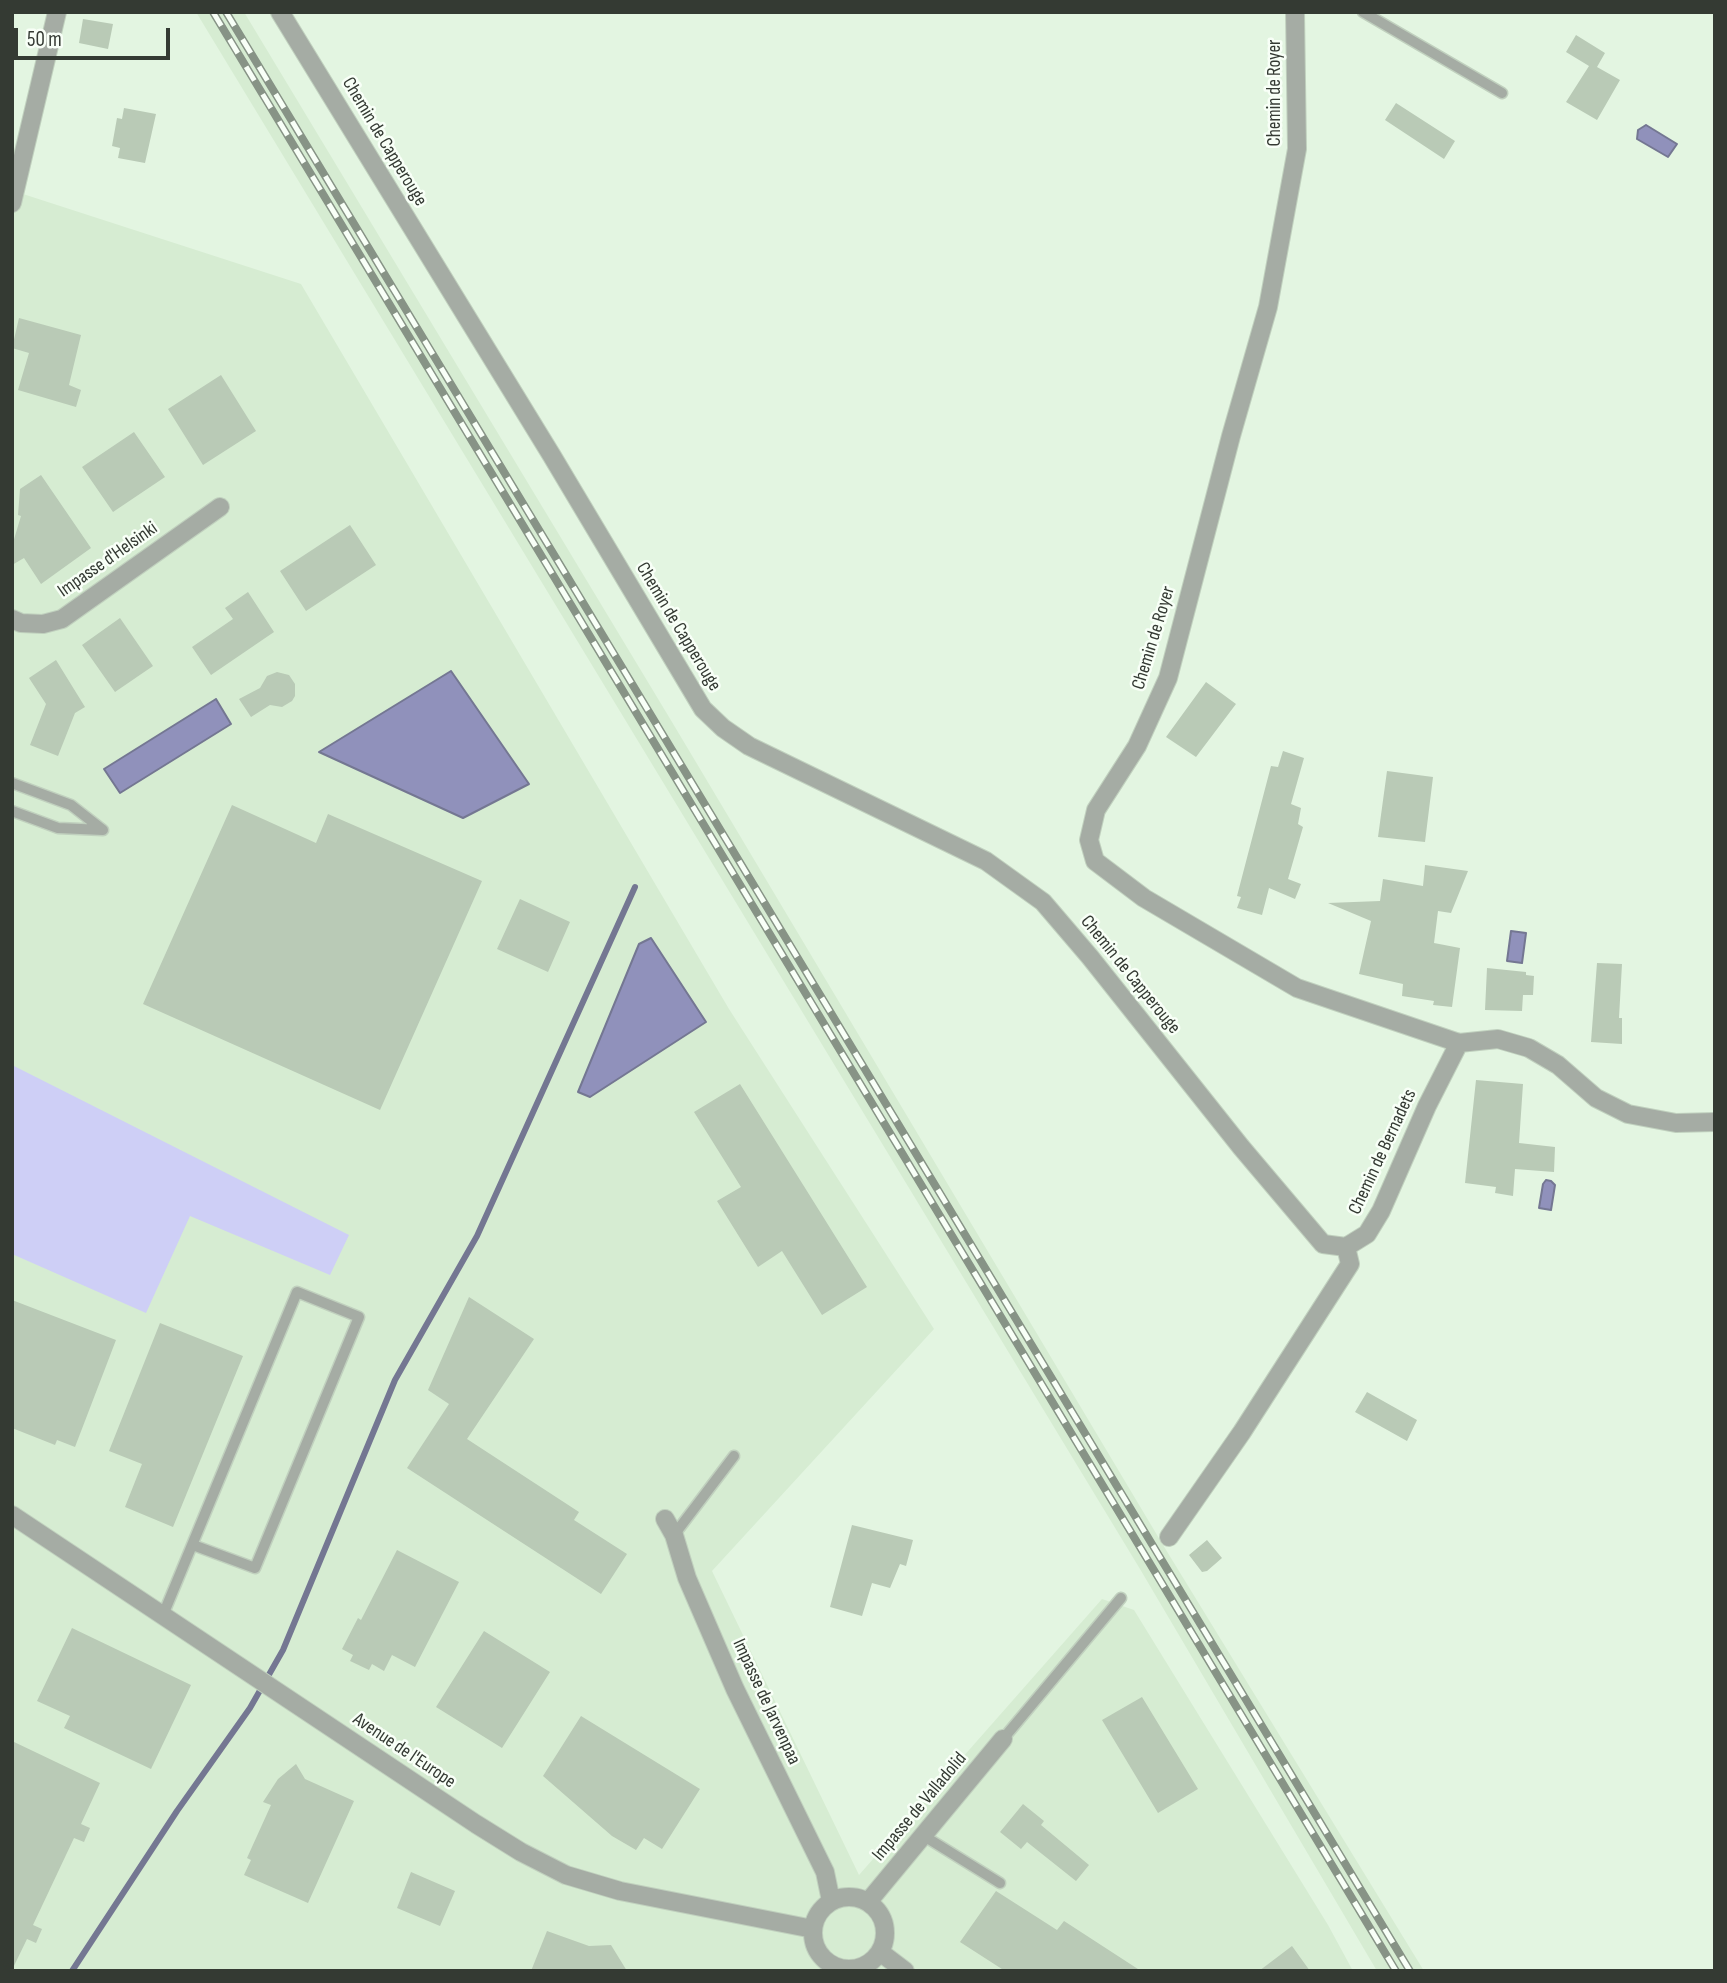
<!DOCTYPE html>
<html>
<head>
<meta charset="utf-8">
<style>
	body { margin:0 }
	#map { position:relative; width:1727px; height:1983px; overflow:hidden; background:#e3f5e1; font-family:"Sofia Sans Condensed",sans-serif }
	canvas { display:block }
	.frame { position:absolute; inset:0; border:14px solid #343a33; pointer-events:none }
	.scale { position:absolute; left:14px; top:28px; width:156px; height:32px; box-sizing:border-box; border:4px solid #343a33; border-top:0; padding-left:9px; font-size:21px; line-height:24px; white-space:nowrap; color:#343a33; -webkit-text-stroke:5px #f8fff7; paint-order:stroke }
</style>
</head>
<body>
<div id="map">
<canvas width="1727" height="1983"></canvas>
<div class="frame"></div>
<div class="scale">50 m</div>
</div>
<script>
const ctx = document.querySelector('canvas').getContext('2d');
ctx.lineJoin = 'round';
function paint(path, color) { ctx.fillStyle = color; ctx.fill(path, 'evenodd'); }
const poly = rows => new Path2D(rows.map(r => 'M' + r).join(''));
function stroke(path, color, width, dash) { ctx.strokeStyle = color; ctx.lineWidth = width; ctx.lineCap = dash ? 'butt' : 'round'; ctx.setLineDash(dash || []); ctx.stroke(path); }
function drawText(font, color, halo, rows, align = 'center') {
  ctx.font = font + ' "Sofia Sans Condensed",sans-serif'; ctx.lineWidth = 5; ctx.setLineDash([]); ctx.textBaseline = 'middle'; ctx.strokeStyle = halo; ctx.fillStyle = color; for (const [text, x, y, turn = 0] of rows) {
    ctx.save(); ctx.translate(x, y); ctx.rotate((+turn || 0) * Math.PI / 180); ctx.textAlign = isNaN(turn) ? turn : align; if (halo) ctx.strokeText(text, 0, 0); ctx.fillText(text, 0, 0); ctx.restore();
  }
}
paint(poly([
	[196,12,244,12,672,722,1163,1545,1424,1971,1377,1971,1140,1569],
	[12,165,23,194,301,284,729,1009,934,1329,712,1571,859,1875,1102,1599,1134,1610,1328,1925,1353,1971,12,1971]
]), '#d6ecd2');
paint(poly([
	[12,1065,349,1235,330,1275,190,1216,146,1313,12,1254]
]), '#cecff6');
const water = poly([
	[1646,125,1677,144,1668,157,1637,139,1638,130,1646,125],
	[451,671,529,784,463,818,319,752,451,671],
	[216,699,231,724,120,793,104,769,216,699],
	[1511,931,1526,933,1522,963,1507,961,1511,931],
	[651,938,706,1022,590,1097,578,1092,639,944,651,938],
	[1546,1180,1551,1181,1555,1185,1551,1210,1539,1208,1543,1184,1546,1180]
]);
paint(water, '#9091bb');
stroke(water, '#747792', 2);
stroke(poly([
	[72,1971,177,1811,250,1708,283,1650,395,1380,477,1236,635,887]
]), '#747792', 6);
paint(poly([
	[83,19,113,24,108,49,79,43],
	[1576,35,1605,53,1597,67,1620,80,1597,120,1566,102,1589,66,1566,52],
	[1396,103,1455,141,1444,159,1385,120],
	[124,108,156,114,145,163,118,158,120,148,112,146,117,118,122,119],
	[19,318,81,335,69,385,81,390,76,407,18,390,29,353,12,348],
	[221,375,256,431,203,465,168,409],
	[134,432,165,477,113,512,82,467],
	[41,475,91,548,41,584,24,558,12,565,12,546,21,516,18,515,20,489],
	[350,525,376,565,306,611,280,571],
	[248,592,274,632,211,675,192,647,233,619,225,608],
	[120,618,153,666,115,692,82,645],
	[56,660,85,707,75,713,58,756,30,745,46,704,29,678],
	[277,672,289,675,295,684,295,696,292,701,282,707,270,705,251,717,239,699,260,688,267,676],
	[1206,682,1236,704,1196,757,1166,737],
	[1283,751,1304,758,1291,804,1301,808,1298,824,1303,827,1288,879,1301,884,1295,899,1269,888,1262,915,1237,908,1241,897,1237,896,1271,766,1278,767],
	[1387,771,1433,777,1425,842,1378,837],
	[232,805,316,843,328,814,482,881,380,1110,143,1004],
	[1425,865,1468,871,1451,913,1438,911,1434,943,1460,948,1452,1007,1433,1005,1434,1001,1402,996,1403,984,1359,974,1371,921,1328,903,1380,901,1383,879,1423,886],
	[520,899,570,922,548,972,497,949],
	[1597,963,1622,964,1619,1018,1622,1018,1622,1044,1591,1042],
	[1487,968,1526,972,1526,975,1534,976,1533,995,1523,995,1522,1011,1485,1010],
	[1476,1080,1523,1084,1519,1143,1555,1147,1554,1172,1515,1169,1513,1196,1495,1193,1496,1187,1465,1183],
	[740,1084,867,1287,822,1315,782,1251,758,1267,717,1201,741,1187,694,1112],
	[469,1297,534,1339,467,1439,579,1512,574,1520,627,1554,601,1594,407,1468,449,1404,428,1390],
	[12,1300,116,1340,75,1447,57,1440,55,1445,12,1428],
	[160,1323,243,1356,173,1527,125,1507,142,1464,109,1451],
	[1367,1392,1417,1420,1407,1441,1355,1412],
	[852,1525,913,1540,906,1566,900,1564,890,1588,872,1583,862,1616,830,1607],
	[1207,1540,1222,1558,1207,1571,1202,1572,1189,1555],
	[397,1550,459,1582,415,1667,392,1655,384,1671,372,1664,369,1670,350,1661,353,1655,342,1649,358,1618,361,1620],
	[72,1628,191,1685,151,1769,64,1728,70,1716,37,1701],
	[484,1631,550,1672,502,1748,436,1707],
	[1142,1697,1198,1789,1158,1813,1102,1720],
	[581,1716,700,1789,662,1849,644,1838,636,1850,612,1836,543,1776],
	[12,1741,100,1783,81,1824,90,1828,84,1842,74,1838,33,1925,42,1929,36,1943,27,1939,12,1970],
	[296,1764,305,1779,354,1801,308,1903,244,1875,251,1860,247,1858,271,1805,263,1802,278,1779],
	[1023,1804,1044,1821,1041,1825,1089,1865,1076,1881,1027,1842,1021,1849,1000,1832],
	[411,1872,455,1891,440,1926,397,1908],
	[996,1891,1057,1930,1064,1921,1141,1971,1005,1971,960,1942],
	[547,1931,589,1946,611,1945,627,1971,531,1971],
	[1292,1946,1310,1971,1259,1971]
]), '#b9cab6');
const service = poly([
	[1363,12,1502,93],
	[12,783,71,805,103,830,58,828,12,811],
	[674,1535,734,1456],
	[163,1615,297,1292,359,1317,255,1568,193,1545],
	[1003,1739,1121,1598],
	[924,1836,1000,1883]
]);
const minor = poly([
	[280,12,552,456,703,709,723,728,749,746,986,861,1043,902,1090,957,1241,1147,1323,1244,1346,1247],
	[1295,12,1297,149,1268,307,1231,436,1168,678,1137,746,1096,810,1089,840,1095,861,1144,898,1297,988,1459,1043],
	[12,203,57,12],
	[12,619,21,623,43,624,62,619,220,507],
	[12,1515,476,1824,521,1852,566,1875,620,1891,813,1929],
	[665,1519,674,1535,687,1578,735,1689,825,1872,831,1901],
	[1169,1537,1242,1432,1350,1264,1346,1247,1367,1234,1381,1211,1427,1106,1459,1043,1498,1039,1529,1048,1558,1065,1596,1098,1628,1114,1676,1123,1715,1122],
	'813 1933a36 36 0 1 1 72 0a36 36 0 1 1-72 0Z',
	[868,1902,1003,1739],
	[880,1952,905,1971]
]);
stroke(service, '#c0d0be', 13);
stroke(minor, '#c0d0be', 20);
stroke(service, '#a5aca4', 10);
stroke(minor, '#a5aca4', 18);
const rail = poly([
	[213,12,1396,1971],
	[226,12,1410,1971]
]);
stroke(rail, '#879386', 8);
stroke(rail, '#f8fff7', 5, [16]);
drawText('19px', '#343a33', '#f8fff7', [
	["Chemin de Royer",1275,93,-90],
	["Chemin de Capperouge",384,142,59],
	["Impasse d'Helsinki",108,560,-35],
	["Chemin de Capperouge",678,627,59],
	["Chemin de Royer",1154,638,-73],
	["Chemin de Capperouge",1130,975,51],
	["Chemin de Bernadets",1383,1152,-65],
	["Impasse de Jarvenpaa",766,1702,65],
	["Avenue de l'Europe",404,1751,34],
	["Impasse de Valladolid",920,1807,-50]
]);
</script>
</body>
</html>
